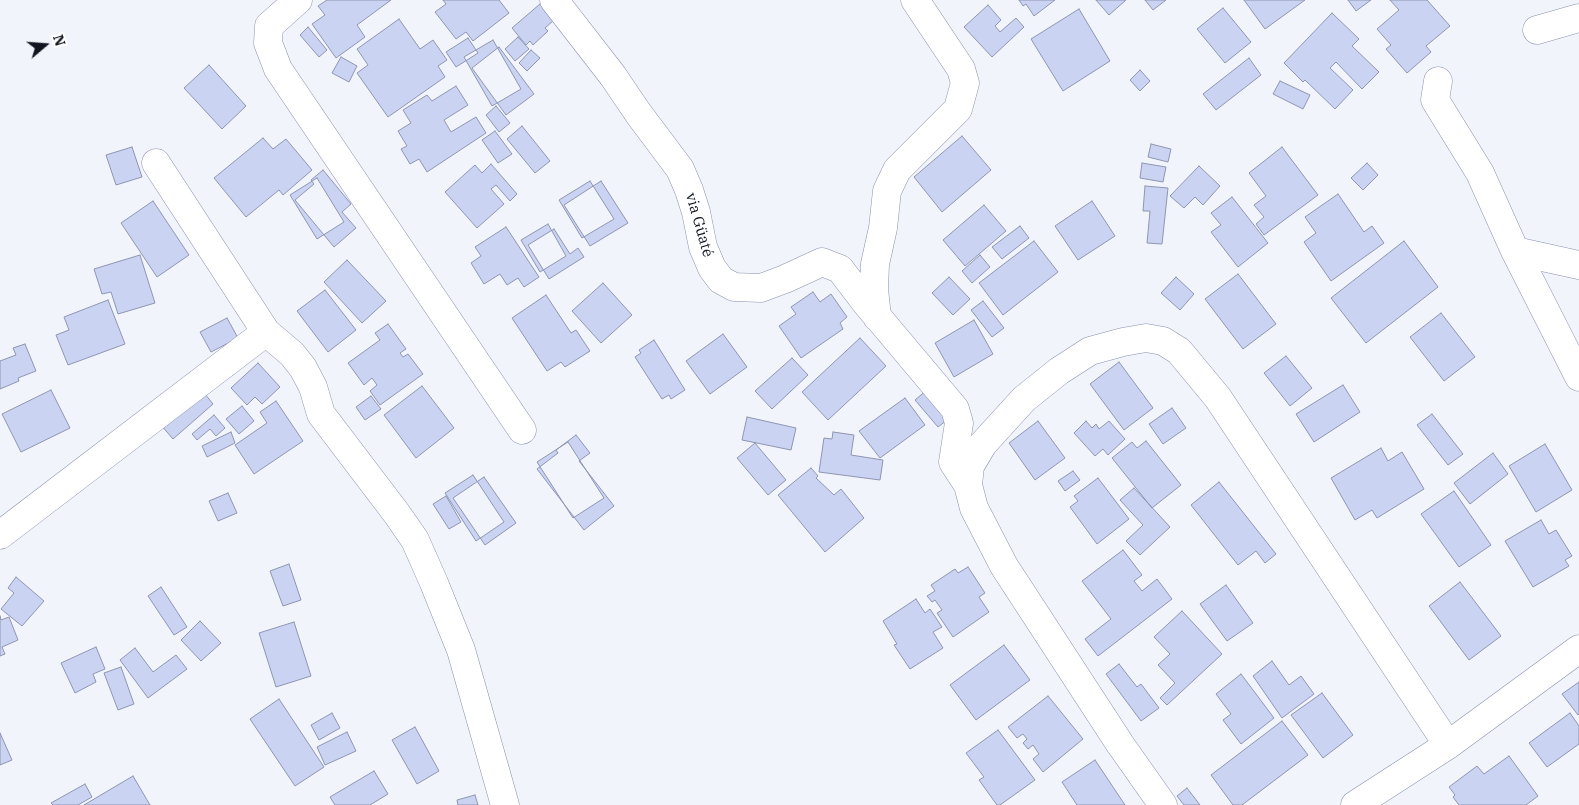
<!DOCTYPE html>
<html>
<head>
<meta charset="utf-8">
<style>
	body { margin:0 }
	#map { position:relative; width:1579px; height:805px; overflow:hidden; background:#f2f4fb; font-family:"IBM Plex Serif",serif }
	canvas { display:block }
	.north { position:absolute; left:20px; top:20px; width:50px; height:50px; -webkit-text-stroke:4px #fff; paint-order:stroke; rotate:72deg; font-size:14px; font-weight:700; line-height:20px; text-align:center; color:#121520 }
	.north::after { content:''; display:block; margin:auto; width:18px; height:22px; background:#121520; clip-path:polygon(50% 0,100% 100%,50% 72%,0 100%) }
</style>
</head>
<body>
<div id="map">
<canvas width="1579" height="805"></canvas>
<div class="north">N</div>
</div>
<script>
const ctx = document.querySelector('canvas').getContext('2d');
ctx.lineJoin = 'round';
function paint(path, color) { ctx.fillStyle = color; ctx.fill(path, 'evenodd'); }
const poly = rows => new Path2D(rows.map(r => 'M' + r).join(''));
function stroke(path, color, width, dash) { ctx.strokeStyle = color; ctx.lineWidth = width; ctx.lineCap = dash ? 'butt' : 'round'; ctx.setLineDash(dash || []); ctx.stroke(path); }
function drawText(font, color, halo, rows, align = 'center') {
  ctx.font = font + ' "IBM Plex Serif",serif'; ctx.lineWidth = 5; ctx.setLineDash([]); ctx.textBaseline = 'middle'; ctx.strokeStyle = halo; ctx.fillStyle = color; for (const [text, x, y, turn = 0] of rows) {
    ctx.save(); ctx.translate(x, y); ctx.rotate((+turn || 0) * Math.PI / 180); ctx.textAlign = isNaN(turn) ? turn : align; if (halo) ctx.strokeText(text, 0, 0); ctx.fillText(text, 0, 0); ctx.restore();
  }
}
const building = poly([
	[327,0,391,0,357,25,365,37,336,58,312,24,325,15,318,6,327,0],
	[443,0,499,0,509,13,473,41,466,32,456,39,435,12,446,4,443,0],
	[1019,0,1055,0,1034,16,1026,4,1023,6,1019,0],
	[1096,0,1126,0,1109,15,1096,0],
	[1145,0,1166,0,1153,10,1145,0],
	[1244,0,1305,0,1265,29,1244,0],
	[1348,0,1371,0,1356,11,1348,0],
	[1390,0,1427,0,1450,26,1426,46,1431,52,1407,73,1386,49,1391,45,1377,29,1399,10,1390,0],
	[540,4,554,20,545,28,548,31,533,45,530,41,526,45,512,28,540,4],
	[988,5,1001,20,995,26,1000,32,1016,18,1024,27,992,57,964,27,988,5],
	[1223,8,1251,42,1225,63,1197,29,1223,8],
	[1079,9,1110,61,1063,91,1031,39,1079,9],
	[1332,13,1359,39,1352,46,1379,72,1362,89,1336,62,1330,68,1353,90,1335,109,1305,80,1303,82,1284,63,1332,13],
	[399,19,420,49,433,40,447,60,438,66,445,77,388,117,357,73,368,65,357,49,399,19],
	[308,27,327,50,319,57,300,35,308,27],
	[518,37,529,49,515,61,505,49,518,37],
	[468,38,478,53,456,67,446,52,468,38],
	[493,40,521,89,492,106,464,57,493,40],
	[499,47,534,94,506,115,472,68,499,47],
	[531,50,540,58,527,71,519,63,531,50],
	[341,57,357,66,349,82,332,73,341,57],
	[1249,58,1261,75,1216,110,1203,94,1249,58],
	[209,65,246,106,222,129,184,88,209,65],
	[1140,70,1150,81,1140,91,1130,80,1140,70],
	[1280,81,1310,95,1303,109,1273,94,1280,81],
	[456,86,468,105,444,120,451,132,476,117,486,133,427,172,419,159,410,164,401,149,407,146,398,131,411,123,403,110,427,95,432,101,456,86],
	[496,106,510,123,499,132,486,115,496,106],
	[522,126,550,161,535,173,507,139,522,126],
	[495,131,512,154,498,163,482,140,495,131],
	[962,136,991,170,942,212,914,177,962,136],
	[263,138,273,149,286,139,312,170,283,195,279,190,246,217,214,178,263,138],
	[1151,144,1171,149,1168,162,1148,157,1151,144],
	[132,147,142,177,116,185,106,155,132,147],
	[1282,147,1318,195,1264,235,1256,224,1264,217,1254,205,1266,196,1249,173,1282,147],
	[1142,163,1166,167,1163,182,1140,178,1142,163],
	[1367,163,1378,175,1363,190,1351,178,1367,163],
	[491,164,517,194,510,201,496,185,491,189,504,204,477,228,445,192,475,165,482,173,491,164],
	[1199,166,1220,186,1203,205,1195,197,1184,208,1170,196,1199,166],
	[323,170,351,204,342,212,356,228,334,247,295,200,314,184,311,180,323,170],
	[317,178,344,222,317,239,290,195,317,178],
	[590,181,614,219,582,238,559,200,590,181],
	[601,181,628,223,590,246,564,205,601,181],
	[1145,186,1168,188,1162,244,1147,243,1150,211,1143,211,1145,186],
	[1338,194,1364,232,1372,226,1384,243,1331,281,1304,242,1316,233,1305,217,1338,194],
	[1232,197,1268,243,1238,267,1211,232,1221,225,1211,213,1232,197],
	[153,201,189,255,157,277,121,223,153,201],
	[1092,201,1115,236,1078,260,1055,226,1092,201],
	[984,205,1006,231,965,266,943,240,984,205],
	[548,224,566,256,540,272,521,240,548,224],
	[1020,226,1029,238,1002,259,992,247,1020,226],
	[506,227,539,277,524,287,518,278,507,285,500,274,484,284,471,263,481,256,475,247,506,227],
	[554,229,570,254,578,248,584,257,549,279,528,245,554,229],
	[1034,241,1058,272,1003,315,979,283,1034,241],
	[1404,241,1438,287,1366,343,1331,298,1404,241],
	[140,255,155,303,118,314,111,292,102,294,94,269,140,255],
	[980,255,990,267,972,283,962,271,980,255],
	[347,260,386,301,362,323,324,282,347,260],
	[1238,274,1276,324,1243,349,1205,299,1238,274],
	[949,277,970,299,953,315,932,293,949,277],
	[1176,277,1194,294,1180,310,1161,293,1176,277],
	[603,283,632,315,601,343,572,311,603,283],
	[325,290,356,330,328,352,297,311,325,290],
	[813,292,820,302,831,294,847,317,840,323,843,329,801,358,779,326,796,314,791,307,813,292],
	[546,295,571,333,576,330,590,351,565,367,561,362,547,371,512,318,546,295],
	[108,300,125,344,68,365,56,335,69,330,64,317,108,300],
	[983,301,1004,328,992,337,971,310,983,301],
	[1441,313,1475,357,1444,381,1410,337,1441,313],
	[227,318,238,338,211,352,200,332,227,318],
	[974,320,993,354,954,377,935,343,974,320],
	[388,324,406,349,400,353,403,357,408,354,423,374,380,405,370,391,377,385,372,378,364,385,348,363,380,340,375,333,388,324],
	[723,334,747,367,710,394,686,361,723,334],
	[860,338,886,366,828,420,802,392,860,338],
	[654,340,685,390,671,399,669,395,662,399,635,357,641,353,639,350,654,340],
	[25,344,36,371,18,378,19,381,0,389,0,361,16,355,13,348,25,344],
	[1286,356,1312,388,1290,406,1264,373,1286,356],
	[792,358,808,375,772,409,755,391,792,358],
	[1119,362,1153,408,1124,430,1090,384,1119,362],
	[258,363,280,387,262,404,255,397,247,405,231,388,258,363],
	[1343,385,1360,412,1314,442,1296,414,1343,385],
	[422,386,454,428,416,458,384,415,422,386],
	[201,389,213,404,173,439,160,424,201,389],
	[51,390,70,428,21,452,2,414,51,390],
	[927,390,951,417,938,427,915,400,927,390],
	[371,396,381,409,365,420,356,407,371,396],
	[905,398,925,425,880,458,859,431,905,398],
	[276,401,303,441,254,474,235,445,267,423,260,412,276,401],
	[242,406,254,421,239,434,226,419,242,406],
	[1172,408,1186,428,1163,444,1149,424,1172,408],
	[1432,414,1463,454,1448,465,1417,425,1432,414],
	[214,415,225,428,216,436,210,429,197,440,192,434,214,415],
	[747,417,796,428,791,450,742,440,747,417],
	[1038,421,1065,458,1035,480,1009,443,1038,421],
	[1086,421,1092,428,1096,424,1099,429,1109,421,1125,439,1108,455,1103,449,1095,456,1074,433,1086,421],
	[231,432,235,443,207,457,202,446,231,432],
	[833,432,854,435,851,455,883,460,880,480,819,472,824,438,832,439,833,432],
	[576,435,590,453,579,461,614,506,584,530,537,469,558,453,556,450,576,435],
	[1146,441,1181,485,1152,508,1112,458,1132,442,1137,448,1146,441],
	[568,442,604,498,573,518,537,462,568,442],
	[755,443,786,480,768,495,737,458,755,443],
	[1545,444,1572,490,1536,512,1509,466,1545,444],
	[1381,448,1388,461,1402,452,1424,489,1377,518,1372,510,1355,520,1331,478,1381,448],
	[1493,453,1508,474,1470,504,1454,483,1493,453],
	[811,468,818,476,816,478,834,495,841,489,864,518,825,552,778,495,811,468],
	[1073,471,1080,480,1065,491,1058,481,1073,471],
	[473,475,504,522,476,541,445,493,473,475],
	[484,477,516,523,485,545,453,498,484,477],
	[1098,478,1129,519,1097,544,1070,507,1078,501,1074,496,1098,478],
	[1219,482,1276,554,1265,563,1256,551,1238,565,1191,505,1219,482],
	[1134,488,1170,527,1140,555,1126,541,1143,525,1120,500,1134,488],
	[1454,491,1491,545,1459,567,1421,514,1454,491],
	[228,493,237,513,218,521,209,501,228,493],
	[446,496,461,522,449,529,433,504,446,496],
	[1541,520,1549,534,1556,530,1572,556,1565,560,1569,566,1533,587,1505,541,1541,520],
	[1123,550,1142,575,1134,581,1142,591,1157,579,1172,599,1098,656,1085,639,1111,619,1082,581,1123,550],
	[289,564,301,600,283,606,270,571,289,564],
	[968,567,985,593,979,597,989,612,953,637,937,613,942,610,935,600,932,602,927,596,935,591,931,585,955,569,958,573,968,567],
	[16,577,44,601,22,626,1,609,14,593,8,588,16,577],
	[1460,582,1501,636,1469,660,1429,606,1460,582],
	[1226,585,1253,623,1227,641,1200,604,1226,585],
	[161,587,187,627,174,635,148,596,161,587],
	[916,599,925,613,930,609,942,627,933,632,943,648,910,669,894,645,897,644,883,621,916,599],
	[1182,611,1222,654,1167,705,1160,698,1175,683,1158,665,1170,654,1154,637,1182,611],
	[0,616,1,620,9,617,18,640,2,647,5,654,0,656,0,616],
	[200,621,221,643,201,661,181,640,200,621],
	[294,622,311,676,276,687,259,633,294,622],
	[1004,645,1030,680,976,720,950,685,1004,645],
	[96,647,105,669,93,674,96,682,75,693,61,663,96,647],
	[135,648,153,672,176,655,187,669,148,698,120,660,135,648],
	[1272,661,1289,685,1301,676,1314,694,1282,718,1253,676,1272,661],
	[1119,664,1137,687,1141,684,1159,708,1141,721,1106,674,1119,664],
	[121,667,134,704,118,710,104,673,121,667],
	[1241,674,1274,718,1241,744,1223,720,1231,714,1216,694,1241,674],
	[1579,682,1579,714,1578,715,1562,694,1579,682],
	[1322,693,1353,735,1323,758,1291,715,1322,693],
	[1048,696,1083,739,1043,772,1033,759,1039,754,1033,745,1028,749,1023,743,1027,739,1023,734,1017,738,1008,727,1048,696],
	[279,699,324,767,295,786,250,719,279,699],
	[332,713,340,728,319,740,311,725,332,713],
	[1570,713,1579,726,1579,744,1547,767,1529,743,1570,713],
	[1282,721,1308,755,1242,805,1233,805,1211,775,1282,721],
	[415,727,439,771,417,784,392,740,415,727],
	[998,730,1035,780,1000,805,997,805,979,780,984,777,966,753,998,730],
	[347,732,356,751,325,765,317,747,347,732],
	[0,733,12,760,0,765,0,733],
	[1509,756,1538,796,1526,805,1459,805,1453,797,1455,795,1449,787,1477,766,1484,774,1509,756],
	[1095,760,1125,805,1077,805,1062,782,1095,760],
	[374,771,388,794,370,805,335,805,330,797,374,771],
	[133,776,150,805,84,805,133,776],
	[85,784,92,797,78,805,53,805,51,803,85,784],
	[1187,788,1200,805,1184,805,1177,796,1187,788],
	[475,795,478,805,458,805,457,800,475,795]
]);
paint(building, '#cad3f2');
stroke(building, '#8d95b2', 1);
const minor = poly([
	[298,0,269,26,268,43,278,69,522,430],
	[554,0,613,76,638,113,680,169,689,190,696,212,703,247,712,268,721,280,734,287,761,288,785,279,822,262,840,269,866,303,955,409,959,423,953,462,968,485],
	[1537,30,1579,18],
	[1438,81,1435,100,1480,173,1515,251,1579,377],
	[156,163,266,332,292,354,303,368,313,387,321,414,397,514,415,540,434,583,461,650,505,805],
	[1515,251,1579,265],
	[877,317,874,289,875,264,883,228,887,191,897,170,958,109,965,83,961,69,915,0],
	[0,535,266,332],
	[1163,805,1120,744,1004,566,974,508,968,485,970,466,983,444,1024,399,1059,371,1090,351,1123,342,1146,338,1163,341,1179,351,1218,398,1448,745],
	[1355,805,1448,745,1579,649]
]);
stroke(minor, '#8991af', 29);
stroke(minor, '#fff', 28);
drawText('15px', '#121520', '#fff', [
	["via Güaté",699,225,74]
]);
</script>
</body>
</html>
